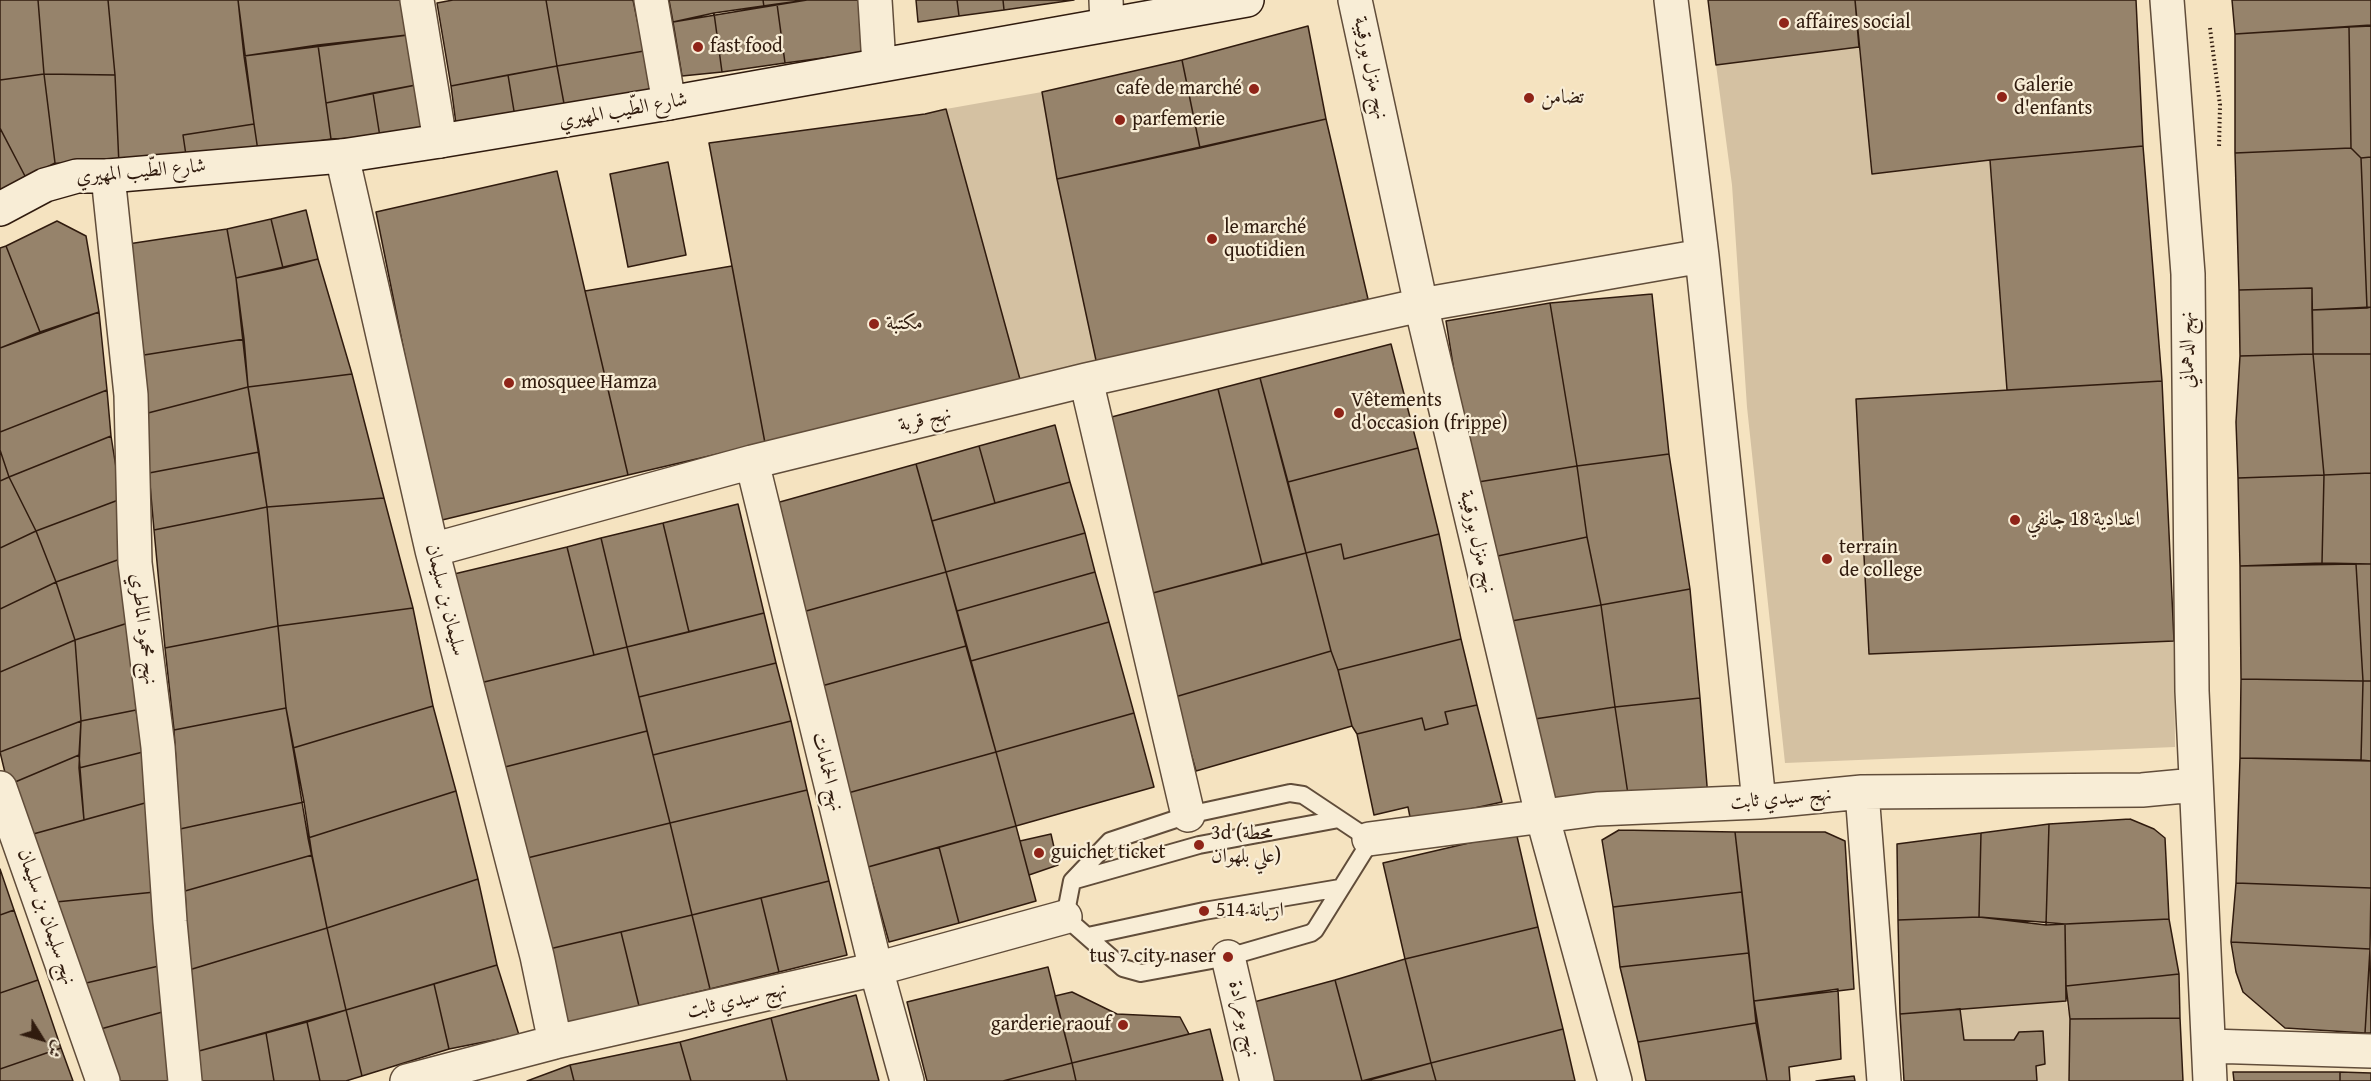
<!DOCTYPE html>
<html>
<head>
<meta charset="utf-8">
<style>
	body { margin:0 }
	#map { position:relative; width:2371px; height:1081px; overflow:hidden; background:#f5e3c0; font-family:"Gentium Book Plus",Amiri,serif }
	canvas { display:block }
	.north { position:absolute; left:12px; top:1009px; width:60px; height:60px; -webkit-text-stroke:4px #f8edd6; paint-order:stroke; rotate:127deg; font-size:16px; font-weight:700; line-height:24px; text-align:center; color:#301b0e }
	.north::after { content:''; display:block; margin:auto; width:21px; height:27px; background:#301b0e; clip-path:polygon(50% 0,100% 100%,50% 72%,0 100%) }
</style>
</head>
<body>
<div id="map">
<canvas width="2371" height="1081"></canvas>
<div class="north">ش</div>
</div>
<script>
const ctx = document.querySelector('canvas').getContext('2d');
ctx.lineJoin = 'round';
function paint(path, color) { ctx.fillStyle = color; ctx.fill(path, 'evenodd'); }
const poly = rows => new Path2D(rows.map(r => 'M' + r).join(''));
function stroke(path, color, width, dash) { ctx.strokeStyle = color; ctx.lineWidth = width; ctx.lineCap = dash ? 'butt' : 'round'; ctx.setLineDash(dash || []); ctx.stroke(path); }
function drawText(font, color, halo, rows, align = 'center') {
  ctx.font = font + ' "Gentium Book Plus",Amiri,serif'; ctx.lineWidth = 4.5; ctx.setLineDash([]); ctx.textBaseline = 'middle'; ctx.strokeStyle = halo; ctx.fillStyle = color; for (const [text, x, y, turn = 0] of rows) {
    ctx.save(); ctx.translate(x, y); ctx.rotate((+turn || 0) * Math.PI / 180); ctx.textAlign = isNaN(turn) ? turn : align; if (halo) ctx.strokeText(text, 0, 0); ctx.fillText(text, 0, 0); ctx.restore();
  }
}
paint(poly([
	[1859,47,1872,174,1990,160,2007,390,1857,399,1869,654,2174,641,2175,747,1785,763,1747,407,1732,185,1716,65],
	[1042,92,1057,179,1097,365,1021,383,946,109],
	[2030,923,2065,924,2066,1001,2070,1019,2069,1081,2037,1081,2036,1066,2045,1064,2043,1031,2019,1032,2014,1040,1964,1040,1960,1009]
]), '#d4c1a2');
const building = poly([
	[0,0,38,0,44,74,0,80,0,0],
	[38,0,108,0,115,75,44,74,38,0],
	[108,0,238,0,254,124,183,135,187,162,119,165,115,75,108,0],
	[238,0,411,0,416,34,244,56,238,0],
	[453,0,546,0,557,66,451,86,437,3,453,0],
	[546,0,633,0,644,51,557,66,546,0],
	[669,0,763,0,764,7,673,22,669,0],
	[763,0,807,0,764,7,763,0],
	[807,0,861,0,868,52,785,63,777,4,807,0],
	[916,0,957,0,959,16,918,22,916,0],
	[957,0,1003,0,1004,10,959,16,957,0],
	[1003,0,1074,0,1004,10,1003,0],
	[1708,0,1855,0,1859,47,1716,65,1708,0],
	[1855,0,2136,0,2143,146,1990,160,1872,174,1855,0],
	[2232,0,2371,0,2371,25,2235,34,2232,0],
	[777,4,785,63,722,72,714,13,777,4],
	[714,13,722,72,682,76,673,22,714,13],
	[1308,26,1326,119,1200,148,1182,60,1308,26],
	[2371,26,2371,157,2361,158,2351,148,2349,27,2371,26],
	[2349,27,2351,148,2235,153,2235,34,2349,27],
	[416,34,421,84,326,103,318,45,416,34],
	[318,45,331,139,258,151,244,56,318,45],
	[644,51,651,94,565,109,557,66,644,51],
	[1182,60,1200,148,1057,179,1042,92,1182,60],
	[557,66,565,109,515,117,508,75,557,66],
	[44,74,115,75,119,165,55,163,44,74],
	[44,74,55,163,26,178,0,128,0,80,44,74],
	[508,75,515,117,456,124,451,86,508,75],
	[421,84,429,128,380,137,373,93,421,84],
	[373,93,380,137,331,139,326,103,373,93],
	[946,109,1021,383,765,443,709,143,925,114,946,109],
	[1326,119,1368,299,1097,365,1057,179,1326,119],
	[254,124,258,151,187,162,183,135,254,124],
	[0,128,26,178,0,193,0,128],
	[2143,146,2162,381,2007,390,1990,160,2143,146],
	[2351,148,2361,158,2367,308,2312,310,2312,288,2239,290,2235,153,2351,148],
	[2371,157,2371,307,2367,308,2361,158,2371,157],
	[668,162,686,255,628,267,610,174,668,162],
	[557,171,628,475,438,521,376,212,557,171],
	[306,210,318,259,283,268,271,219,306,210],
	[271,219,283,268,236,278,227,229,271,219],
	[57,221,86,236,99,312,40,332,6,246,57,221],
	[227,229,236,278,244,339,144,355,128,244,227,229],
	[6,246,40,332,0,348,0,248,6,246],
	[318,259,352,374,248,387,236,278,318,259],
	[732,266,765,443,628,475,585,291,732,266],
	[2312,288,2313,354,2240,356,2239,290,2312,288],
	[1652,294,1669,454,1577,466,1550,303,1652,294],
	[1550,303,1577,466,1472,483,1446,321,1550,303],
	[2371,307,2371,354,2313,354,2312,310,2371,307],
	[99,312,107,390,0,432,0,348,99,312],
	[244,339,248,387,148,413,144,355,244,339],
	[1391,344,1418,448,1288,482,1260,378,1391,344],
	[2313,354,2371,354,2371,473,2324,475,2313,354],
	[2313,354,2324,475,2238,478,2236,422,2240,356,2313,354],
	[352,374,384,498,267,507,248,387,352,374],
	[1260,378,1306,553,1262,564,1218,389,1260,378],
	[2162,381,2174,641,1869,654,1856,399,2162,381],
	[248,387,259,452,149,473,148,413,248,387],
	[1218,389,1262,564,1149,594,1104,419,1218,389],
	[107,390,111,436,9,477,0,450,0,432,107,390],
	[1055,425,1070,482,995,503,979,446,1055,425],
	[111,436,121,499,36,531,9,477,111,436],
	[979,446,995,503,932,521,916,464,979,446],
	[1418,448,1439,534,1344,559,1341,544,1306,553,1288,482,1418,448],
	[0,450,9,477,0,481,0,450],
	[259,452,267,507,154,530,149,473,259,452],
	[1669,454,1690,589,1601,605,1587,537,1577,466,1669,454],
	[916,464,946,572,799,613,769,505,916,464],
	[1577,466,1587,537,1493,557,1472,483,1577,466],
	[2371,473,2371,564,2322,563,2324,475,2371,473],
	[2324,475,2322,563,2240,566,2238,478,2324,475],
	[9,477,36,531,0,548,0,481,9,477],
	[1070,482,1085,533,946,572,932,521,1070,482],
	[384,498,413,608,278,626,267,507,384,498],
	[121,499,123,558,56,582,36,531,121,499],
	[738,504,764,613,689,632,663,523,738,504],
	[267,507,278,626,165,648,154,530,267,507],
	[663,523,689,632,627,647,601,538,663,523],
	[36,531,56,582,0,609,0,548,36,531],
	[1085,533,1095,572,957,611,946,572,1085,533],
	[1439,534,1461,639,1338,670,1331,651,1306,553,1341,544,1344,559,1439,534],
	[1587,537,1601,605,1506,622,1493,557,1587,537],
	[601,538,627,647,594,655,567,547,601,538],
	[567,547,594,655,476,684,450,575,567,547],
	[1306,553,1331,651,1175,697,1149,594,1306,553],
	[123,558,131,622,75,640,56,582,123,558],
	[2356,564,2371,564,2371,681,2363,681,2356,564],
	[2356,564,2363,681,2241,679,2240,566,2356,564],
	[946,572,966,646,818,687,799,613,946,572],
	[1095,572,1109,622,971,661,957,611,1095,572],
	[56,582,75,640,0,672,0,609,56,582],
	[1690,589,1700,698,1615,707,1601,605,1690,589],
	[1601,605,1615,707,1528,720,1506,622,1601,605],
	[413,608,433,706,293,748,286,708,278,626,413,608],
	[764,613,776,663,639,697,627,647,764,613],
	[131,622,136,710,81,721,75,640,131,622],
	[1109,622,1134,713,996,752,971,661,1109,622],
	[278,626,286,708,174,730,165,648,278,626],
	[1461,639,1477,705,1445,712,1448,724,1425,730,1422,718,1357,734,1352,726,1338,670,1461,639],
	[75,640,81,721,0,752,0,672,75,640],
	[966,646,996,752,848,793,818,687,966,646],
	[627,647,647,731,497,769,476,684,627,647],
	[1331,651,1338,670,1352,726,1196,771,1175,697,1331,651],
	[776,663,791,721,653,755,639,697,776,663],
	[2241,679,2363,681,2361,760,2240,758,2241,679],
	[2363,681,2371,681,2371,761,2361,760,2363,681],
	[1700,698,1708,798,1629,801,1615,707,1700,698],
	[1477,705,1502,802,1411,822,1408,807,1374,815,1357,734,1422,718,1425,730,1448,724,1445,712,1477,705],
	[433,706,456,791,308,838,293,748,433,706],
	[1615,707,1629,801,1542,814,1528,720,1615,707],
	[286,708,304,802,180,829,174,730,286,708],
	[136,710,143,752,79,768,81,721,136,710],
	[1134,713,1154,787,1016,826,996,752,1134,713],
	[81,721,79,755,8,785,0,752,81,721],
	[791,721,807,790,670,823,653,755,791,721],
	[647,731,670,823,519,860,497,769,647,731],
	[143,752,145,803,84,820,79,768,143,752],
	[996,752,1016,826,868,867,848,793,996,752],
	[79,755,84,820,26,836,8,785,79,755],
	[2240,758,2371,761,2371,888,2236,883,2240,758],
	[807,790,829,881,692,915,670,823,807,790],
	[456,791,478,879,327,928,308,838,456,791],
	[304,802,312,855,185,891,180,829,304,802],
	[145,803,155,892,56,902,26,836,145,803],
	[2130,819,2154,829,2165,838,2169,919,2046,925,2049,824,2130,819],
	[670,823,692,915,541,951,519,860,670,823],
	[2049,824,2046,925,1979,917,1981,833,2049,824],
	[1016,826,1036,901,959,923,939,847,1016,826],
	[1619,830,1735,832,1742,892,1613,907,1602,840,1619,830],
	[1516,832,1538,927,1405,959,1383,863,1516,832],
	[1735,832,1825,832,1845,841,1854,989,1754,1001,1735,832],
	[1981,833,1979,917,1898,920,1897,844,1981,833],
	[1051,834,1058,865,1029,875,1020,841,1051,834],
	[939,847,959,923,889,942,868,867,939,847],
	[312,855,327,928,189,970,185,891,312,855],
	[0,869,14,910,0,915,0,869],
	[478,879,497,965,346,1010,327,928,478,879],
	[829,881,847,955,779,972,761,898,829,881],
	[2236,883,2371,888,2370,949,2231,942,2236,883],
	[155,892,163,965,82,984,56,902,155,892],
	[1742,892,1749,953,1620,967,1613,907,1742,892],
	[761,898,779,972,710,989,692,915,761,898],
	[14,910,38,980,0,993,0,915,14,910],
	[692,915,710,989,639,1006,621,932,692,915],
	[1979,917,2065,924,2066,1001,1900,1014,1898,920,1979,917],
	[2169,919,2179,974,2066,986,2065,924,2169,919],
	[1538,927,1563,1029,1431,1063,1405,959,1538,927],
	[327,928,346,1010,199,1051,189,970,327,928],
	[621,932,639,1006,559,1026,541,951,621,932],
	[2231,942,2370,949,2365,1033,2285,1028,2243,992,2236,972,2231,942],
	[2370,949,2371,1033,2365,1033,2370,949],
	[1749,953,1756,1023,1638,1042,1620,967,1749,953],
	[1405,959,1431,1063,1362,1081,1335,980,1405,959],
	[163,965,166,1011,97,1030,82,984,163,965],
	[497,965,519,1035,449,1049,434,984,497,965],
	[1048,967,1072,1063,1003,1081,927,1081,907,1002,1048,967],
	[2179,974,2180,1018,2070,1019,2066,986,2179,974],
	[38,980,61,1048,0,1069,0,993,38,980],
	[1335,980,1362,1081,1263,1081,1243,1005,1335,980],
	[434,984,449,1049,362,1076,346,1010,434,984],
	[1838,989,1841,1059,1789,1067,1790,1081,1767,1081,1754,1001,1838,989],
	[1072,992,1117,1014,1180,1017,1189,1034,1072,1063,1055,996,1072,992],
	[856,995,879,1081,787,1081,771,1018,856,995],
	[1960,1009,1964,1040,2014,1040,2019,1032,2043,1031,2045,1064,2036,1066,2037,1081,1904,1081,1900,1014,1960,1009],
	[346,1010,362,1076,346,1081,320,1081,307,1022,346,1010],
	[166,1011,174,1081,117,1081,97,1030,166,1011],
	[771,1018,787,1081,691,1081,680,1042,771,1018],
	[2180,1018,2183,1081,2069,1081,2070,1019,2180,1018],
	[307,1022,320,1081,274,1081,266,1033,307,1022],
	[1756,1023,1767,1081,1646,1081,1638,1042,1756,1023],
	[1210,1029,1223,1081,1076,1081,1072,1063,1210,1029],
	[1563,1029,1575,1081,1436,1081,1431,1063,1563,1029],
	[266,1033,274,1081,200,1081,199,1051,266,1033],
	[680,1042,691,1081,574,1081,570,1065,680,1042],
	[61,1048,73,1081,0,1081,0,1069,61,1048],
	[1072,1063,1076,1081,1003,1081,1072,1063],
	[1431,1063,1436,1081,1366,1081,1431,1063],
	[570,1065,574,1081,527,1081,570,1065],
	[2233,1072,2340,1072,2340,1081,2234,1081,2233,1072],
	[2340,1072,2371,1073,2371,1081,2340,1081,2340,1072],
	[1854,1076,1855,1081,1816,1081,1854,1076]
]);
paint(building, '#96836b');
stroke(building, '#301b0e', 1.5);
const lane = poly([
	[1290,793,1303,795,1369,839,1368,845,1315,930,1311,933,1228,957,1141,973,1123,968,1065,917,1072,881,1110,841,1188,815,1290,793],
	[1072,881,1199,845,1339,819],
	[1088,936,1204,911,1340,888]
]);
const street = poly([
	[417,0,440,141],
	[651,0,669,103],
	[875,0,879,65],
	[1106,0,1107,24],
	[1355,0,1421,305,1542,815,1615,1081],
	[1671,0,1702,256,1759,802],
	[2167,0,2188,274,2192,691,2210,1081],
	[342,156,432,550,537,956,555,1042],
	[108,176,131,395,135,563,158,747,170,922,185,1081],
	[1086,380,1188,815],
	[752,462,876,969,907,1081],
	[432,550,752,462,1086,380,1421,305,1702,256],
	[0,788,103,1081],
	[1862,792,1884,1081],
	[1369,839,1597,809,1759,802,1862,792,2142,790,2195,785],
	[1228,957,1257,1081],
	[2209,1046,2371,1051],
	[407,1081,555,1042,876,969,1065,917]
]);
const secondary = poly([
	[0,209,45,185,77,176,108,176,342,156,440,141,669,103,1247,0]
]);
stroke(lane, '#614d3a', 20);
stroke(street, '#614d3a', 36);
stroke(secondary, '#301b0e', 36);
stroke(poly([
	[2210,28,2220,105,2219,148]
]), '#301b0e', 4, [1.5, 3]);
stroke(lane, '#f8edd6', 16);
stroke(street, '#f8edd6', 33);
stroke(secondary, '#f8edd6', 33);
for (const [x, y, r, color] of [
	[1784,23,6,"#8f2418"],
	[698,47,6,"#8f2418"],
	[1254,89,6,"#8f2418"],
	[2002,97,6,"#8f2418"],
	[1529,98,6,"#8f2418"],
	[1120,120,6,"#8f2418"],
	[1212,239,6,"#8f2418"],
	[874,324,6,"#8f2418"],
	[509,383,6,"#8f2418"],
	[1339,413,6,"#8f2418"],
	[2015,520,6,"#8f2418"],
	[1827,559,6,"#8f2418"],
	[1199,845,6,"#8f2418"],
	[1039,853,6,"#8f2418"],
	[1204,911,6,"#8f2418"],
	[1228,957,6,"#8f2418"],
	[1123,1025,6,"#8f2418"]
]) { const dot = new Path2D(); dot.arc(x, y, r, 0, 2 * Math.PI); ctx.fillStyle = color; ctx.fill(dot); stroke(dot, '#f8edd6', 2); }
drawText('20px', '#301b0e', '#f8edd6', [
	["affaires social",1796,23],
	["fast food",710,47],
	["Galerie",2014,86],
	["d'enfants",2014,109],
	["cafe de marché",1242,89,"right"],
	["تضامن",1541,98],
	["parfemerie",1132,120],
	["le marché",1224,228],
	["quotidien",1224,251],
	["مكتبة",886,324],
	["mosquee Hamza",521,383],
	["Vêtements",1351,401],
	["d'occasion (frippe)",1351,424],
	["اعدادية 18 جانفي",2027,520],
	["terrain",1839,548],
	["de college",1839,571],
	["3d (محطة",1211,834],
	["علي بلهوان)",1211,857],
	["guichet ticket",1051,853],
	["514 اريانة",1216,911],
	["tus 7 city naser",1216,957,"right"],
	["garderie raouf",1111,1025,"right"]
], 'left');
drawText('20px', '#301b0e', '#f8edd6', [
	["نهج منزل بورقيبة",1370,68,78],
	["شارع الطّيب المهيري",623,111,-10],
	["شارع الطّيب المهيري",141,172,-5],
	["نهج الدهماني",2188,350,-91],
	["نهج قربة",925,420,-14],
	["نهج منزل بورقيبة",1477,542,77],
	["سليمان بن سليمان",445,600,76],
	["نهج محمود الماطري",143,629,83],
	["نهج الحمامات",827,772,76],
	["نهج سيدي ثابت",1781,799,-5],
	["نهج سليمان بن سليمان",46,917,71],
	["نهج سيدي ثابت",737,1001,-13],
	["نهج بوعرادة",1243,1019,77]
]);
</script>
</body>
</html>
